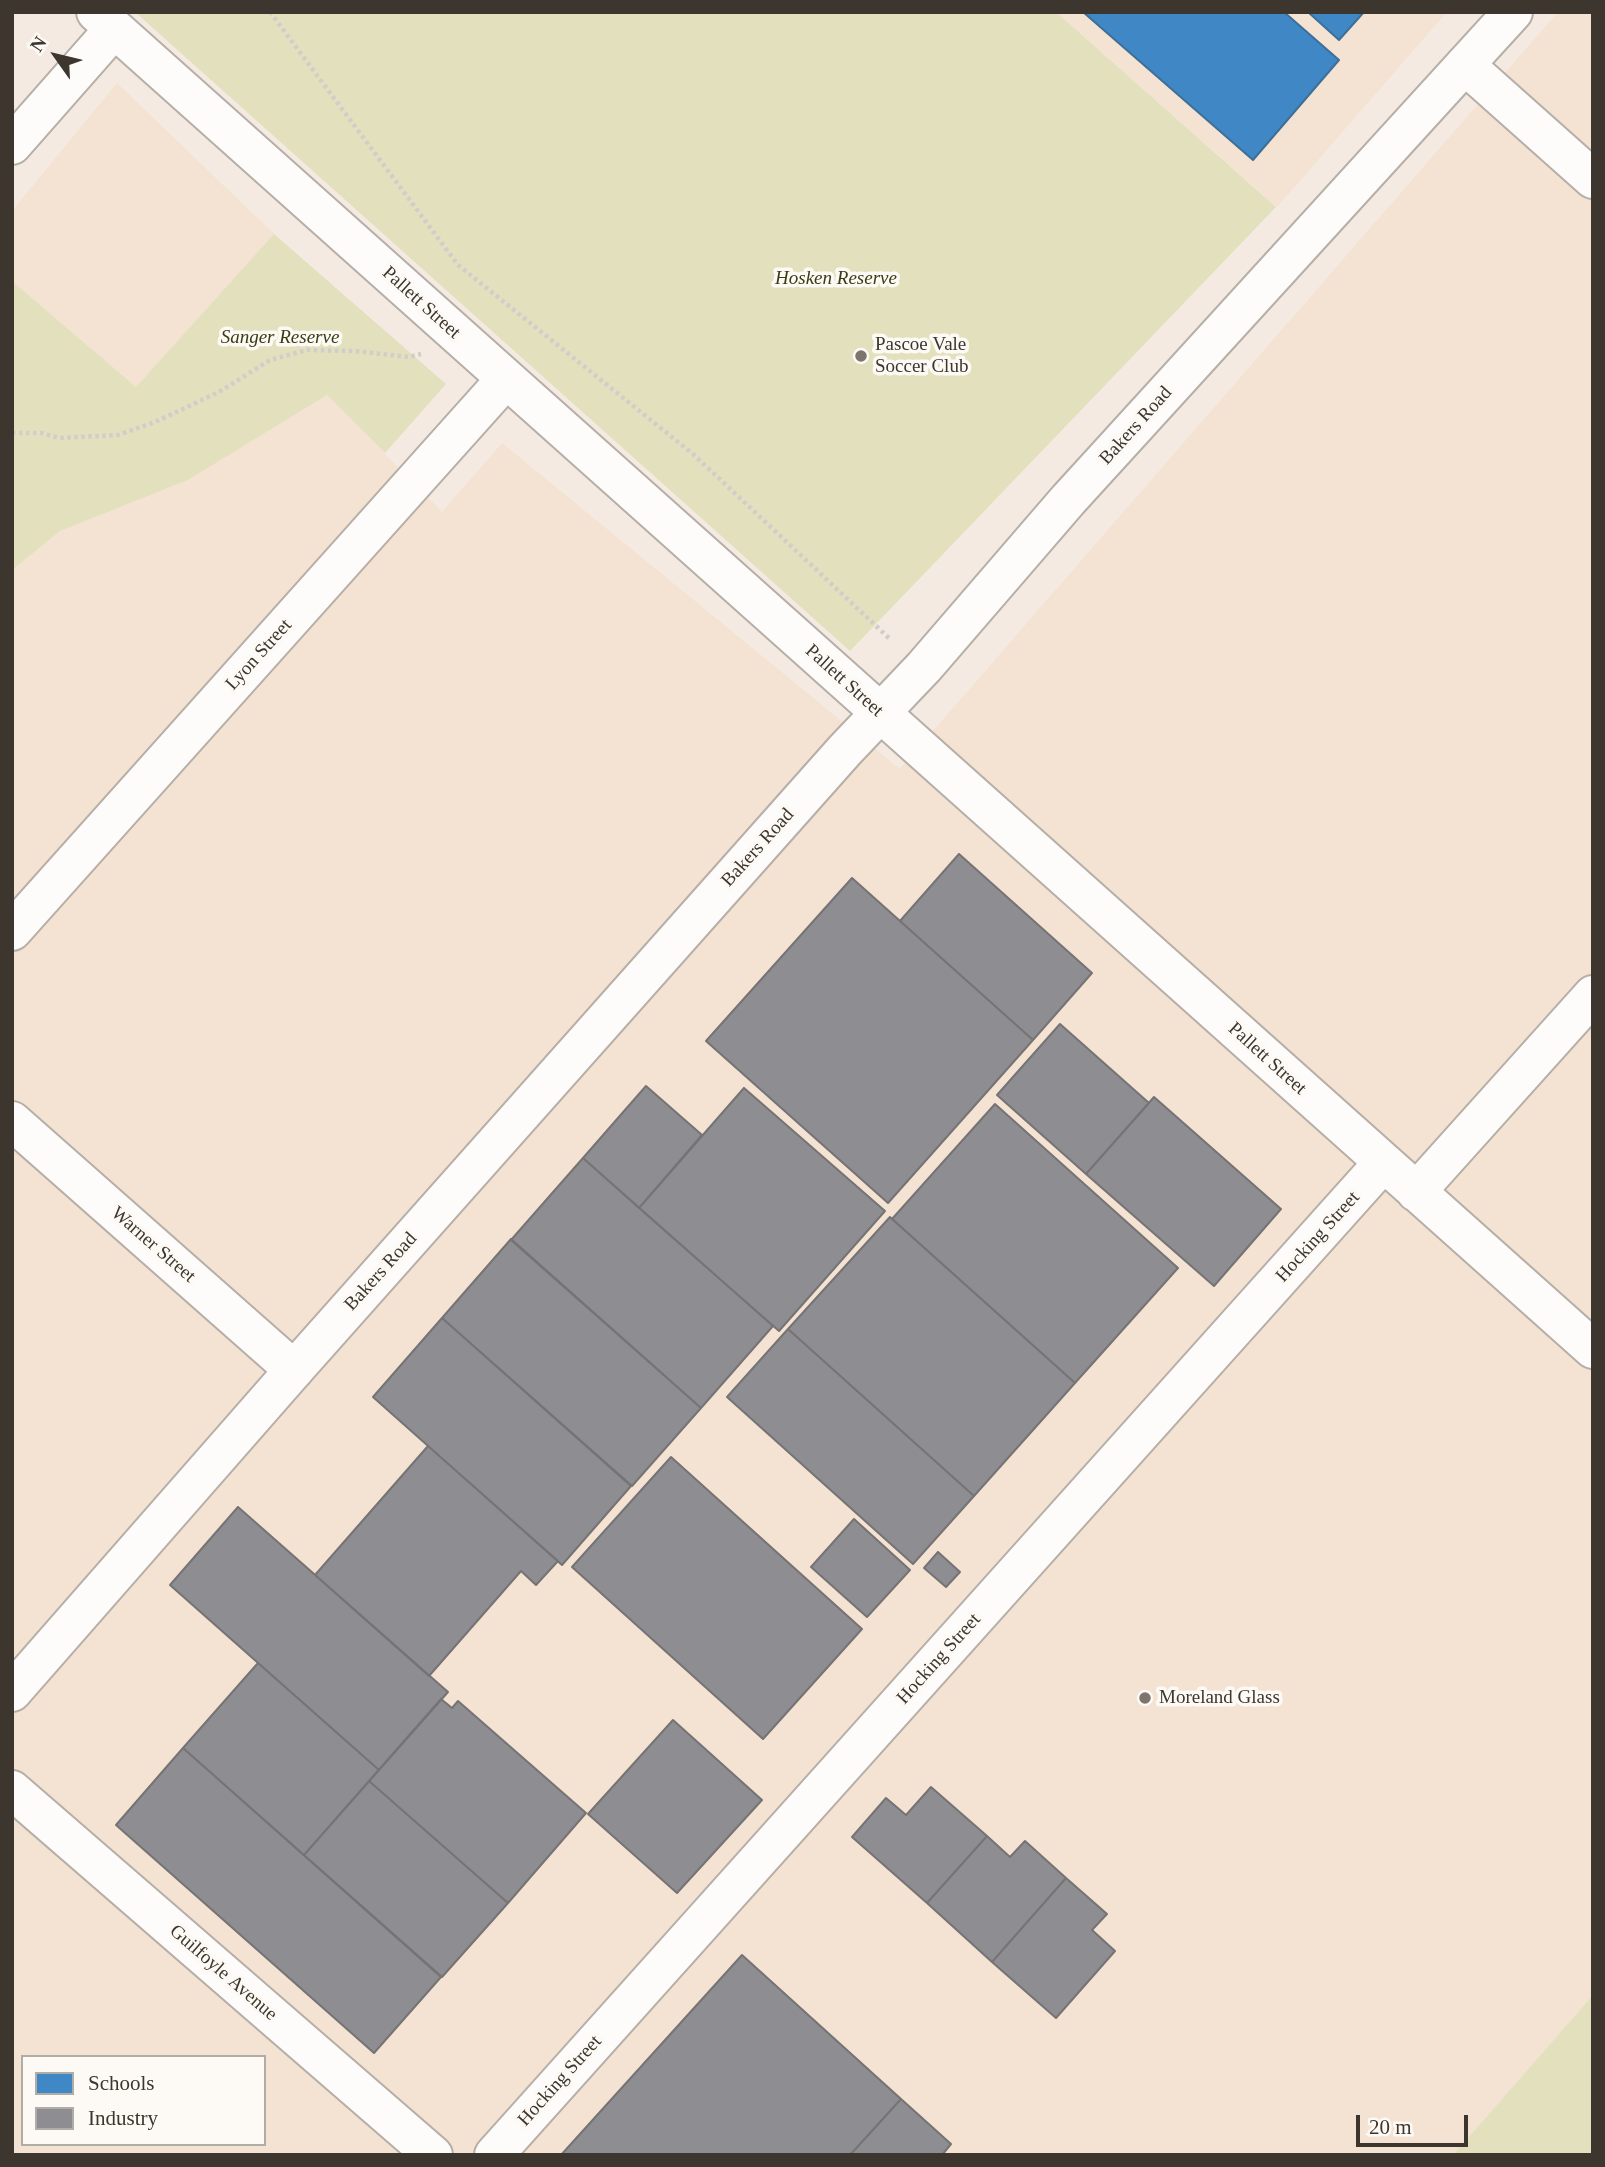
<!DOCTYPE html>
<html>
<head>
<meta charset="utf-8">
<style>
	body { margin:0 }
	#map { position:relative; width:1605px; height:2167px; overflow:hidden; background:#f4eae1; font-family:"Times New Roman",serif }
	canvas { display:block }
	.frame { position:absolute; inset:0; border:14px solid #3d362f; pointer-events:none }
	.legend { position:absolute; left:21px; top:2055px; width:245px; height:91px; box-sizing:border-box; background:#fdfaf6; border:2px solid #b0aca6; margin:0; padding:9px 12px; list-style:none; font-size:21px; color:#3d362f }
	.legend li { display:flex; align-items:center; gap:14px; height:35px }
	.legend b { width:35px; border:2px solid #b0aca6 }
	.north { position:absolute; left:21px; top:21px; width:70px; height:70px; -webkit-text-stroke:5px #fdfaf6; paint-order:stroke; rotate:304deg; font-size:19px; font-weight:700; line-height:28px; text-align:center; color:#3d362f }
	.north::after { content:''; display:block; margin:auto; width:24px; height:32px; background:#3d362f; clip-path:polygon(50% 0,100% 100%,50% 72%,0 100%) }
	.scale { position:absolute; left:1356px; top:2115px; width:112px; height:32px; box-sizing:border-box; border:4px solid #3d362f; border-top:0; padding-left:9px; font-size:21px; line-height:24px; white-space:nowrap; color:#3d362f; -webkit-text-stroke:5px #fdfaf6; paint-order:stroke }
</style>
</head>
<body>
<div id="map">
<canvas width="1605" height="2167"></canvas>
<div class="frame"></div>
<ul class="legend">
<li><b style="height:19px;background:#3f88c5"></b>Schools</li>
<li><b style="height:19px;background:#8d8d92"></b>Industry</li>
</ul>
<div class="north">N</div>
<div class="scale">20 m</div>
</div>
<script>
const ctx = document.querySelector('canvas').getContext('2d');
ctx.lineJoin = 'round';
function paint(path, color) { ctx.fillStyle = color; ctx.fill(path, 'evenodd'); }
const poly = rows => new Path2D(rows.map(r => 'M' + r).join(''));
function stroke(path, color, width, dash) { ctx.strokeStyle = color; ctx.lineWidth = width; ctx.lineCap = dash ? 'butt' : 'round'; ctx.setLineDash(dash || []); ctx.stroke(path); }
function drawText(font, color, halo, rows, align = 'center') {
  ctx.font = font + ' "Times New Roman",serif'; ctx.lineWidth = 7; ctx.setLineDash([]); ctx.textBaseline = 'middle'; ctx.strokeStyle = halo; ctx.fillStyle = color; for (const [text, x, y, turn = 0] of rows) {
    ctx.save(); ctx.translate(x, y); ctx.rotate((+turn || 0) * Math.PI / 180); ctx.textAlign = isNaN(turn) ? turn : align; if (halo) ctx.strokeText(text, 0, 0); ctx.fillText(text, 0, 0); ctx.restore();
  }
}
paint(poly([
	[1056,12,1447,12,1277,207],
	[1558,12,1593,12,1593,1995,1453,2155,12,2155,12,570,60,531,188,480,327,395,442,512,502,443,900,769],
	[23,2057,264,2057,264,2144,23,2144],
	[117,83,274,234,136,387,12,281,12,211]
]), '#f4e2d2');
paint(poly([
	[135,12,1056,12,1276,207,850,651],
	[274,234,446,384,385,453,327,395,188,480,60,531,12,570,12,281,136,387],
	[1593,1995,1593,2155,1453,2155]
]), '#e2e0bd');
const schools = poly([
	[1083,12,1284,12,1339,60,1253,160,1083,12],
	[1308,12,1364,12,1339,40,1308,12]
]);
paint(schools, '#3f88c5');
stroke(schools, '#3e6f98', 2);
const industry = poly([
	[959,854,1092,973,1033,1040,900,921,959,854],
	[852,878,1033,1040,888,1203,706,1041,852,878],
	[1060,1024,1149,1103,1086,1174,997,1095,1060,1024],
	[646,1086,702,1135,639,1208,583,1158,646,1086],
	[744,1088,885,1211,779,1331,639,1208,744,1088],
	[1154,1097,1281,1209,1214,1286,1086,1174,1154,1097],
	[995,1104,1178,1268,1075,1383,892,1219,995,1104],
	[583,1158,773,1326,701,1408,511,1240,583,1158],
	[890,1217,1075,1383,974,1496,788,1329,890,1217],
	[511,1239,701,1408,632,1486,442,1318,511,1239],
	[442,1318,631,1486,562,1565,373,1397,442,1318],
	[788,1329,974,1496,913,1564,727,1397,788,1329],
	[428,1446,558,1561,536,1585,521,1571,429,1676,315,1575,428,1446],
	[671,1457,862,1629,763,1739,572,1567,671,1457],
	[238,1507,448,1692,379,1770,170,1585,238,1507],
	[854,1519,910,1570,867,1617,811,1567,854,1519],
	[938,1552,960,1572,946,1587,924,1568,938,1552],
	[258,1663,379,1770,304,1855,183,1748,258,1663],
	[441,1699,452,1708,458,1701,586,1813,508,1903,369,1781,441,1699],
	[673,1720,762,1800,677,1893,588,1814,673,1720],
	[183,1748,441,1977,374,2053,116,1825,183,1748],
	[369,1781,508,1903,442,1977,304,1855,369,1781],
	[931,1787,987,1836,927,1903,852,1837,886,1798,906,1815,931,1787],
	[987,1836,1010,1857,1025,1841,1066,1878,992,1962,927,1903,987,1836],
	[1066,1878,1107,1914,1092,1930,1115,1951,1056,2018,992,1962,1066,1878],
	[742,1955,901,2099,850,2155,561,2155,742,1955],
	[901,2099,951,2144,942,2155,850,2155,901,2099]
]);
paint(industry, '#8d8d92');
stroke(industry, '#757374', 2);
const street = poly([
	[96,12,1593,1349],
	[1465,65,1593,179],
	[12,145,114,29],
	[12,931,506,379],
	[12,1121,294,1370],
	[1416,1192,1593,995],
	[12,1790,433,2155],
	[494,2155,1383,1163]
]);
const secondary = poly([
	[12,1692,294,1370,845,750,924,667,1068,500,1513,12]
]);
stroke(street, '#b6afa7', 42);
stroke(secondary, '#b6afa7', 42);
stroke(poly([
	[270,12,458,265,693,454,891,640],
	[12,433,41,433,59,438,118,435,155,422,219,392,270,360,307,350,355,351,409,357,421,354]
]), '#d1cdca', 4.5, [3.5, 3.5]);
stroke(street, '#fdfcfa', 38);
stroke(secondary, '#fdfcfa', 38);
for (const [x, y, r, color] of [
	[861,356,7,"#7d756d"],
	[1145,1698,7,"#7d756d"]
]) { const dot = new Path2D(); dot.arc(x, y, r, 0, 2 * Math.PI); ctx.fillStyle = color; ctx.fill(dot); stroke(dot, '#fdfaf6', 2.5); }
drawText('italic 19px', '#3a3d13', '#fdfaf6', [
	["Hosken Reserve",836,279],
	["Sanger Reserve",280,338]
]);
drawText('19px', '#3d362f', '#fdfaf6', [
	["Pallett Street",421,303,42],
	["Bakers Road",1136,426,-48],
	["Lyon Street",259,655,-48],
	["Pallett Street",844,681,42],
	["Bakers Road",758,848,-48],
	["Pallett Street",1267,1059,42],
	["Hocking Street",1318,1237,-48],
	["Warner Street",153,1245,41],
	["Bakers Road",381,1272,-48],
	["Hocking Street",939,1659,-48],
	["Guilfoyle Avenue",223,1973,41],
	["Hocking Street",560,2081,-48]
]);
drawText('19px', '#3d362f', '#fdfaf6', [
	["Pascoe Vale",875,345],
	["Soccer Club",875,367],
	["Moreland Glass",1159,1698]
], 'left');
</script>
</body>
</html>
